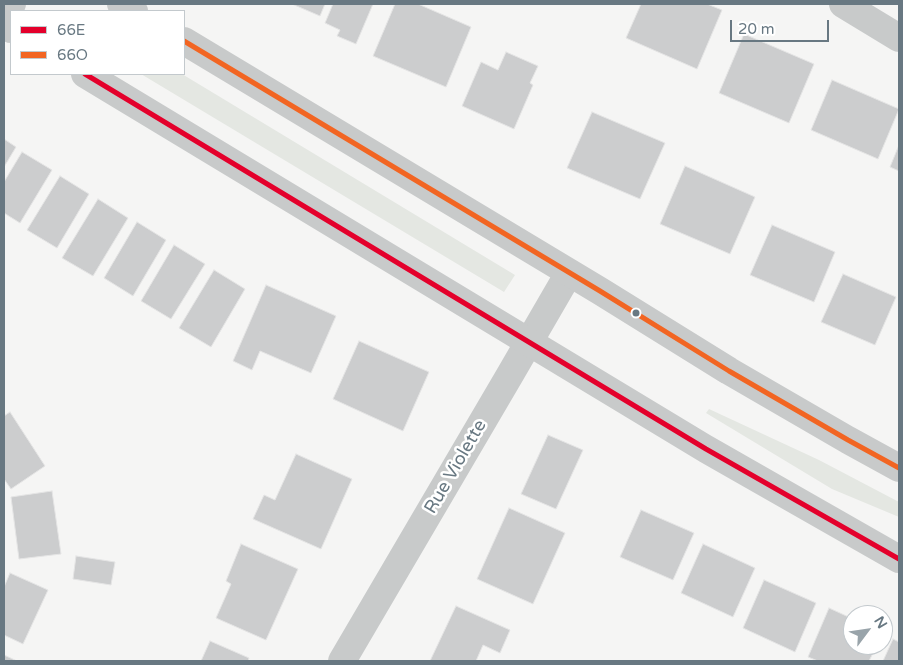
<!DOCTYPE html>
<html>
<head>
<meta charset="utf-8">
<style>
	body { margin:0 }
	#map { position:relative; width:903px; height:665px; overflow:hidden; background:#f5f5f4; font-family:"Varela Round",sans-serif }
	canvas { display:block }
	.frame { position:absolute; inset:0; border:5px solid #687882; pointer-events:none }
	.legend { position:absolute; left:10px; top:10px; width:175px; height:65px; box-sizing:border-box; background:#fff; border:1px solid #c3c9cd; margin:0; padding:6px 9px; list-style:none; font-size:15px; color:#687882 }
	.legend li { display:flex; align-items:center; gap:10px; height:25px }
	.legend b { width:25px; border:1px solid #c3c9cd }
	.north { position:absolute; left:843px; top:605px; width:50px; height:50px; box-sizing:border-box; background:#fff; border:1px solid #c3c9cd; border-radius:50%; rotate:59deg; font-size:14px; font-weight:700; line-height:20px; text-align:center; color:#687882 }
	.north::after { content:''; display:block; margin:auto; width:18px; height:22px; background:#99a4aa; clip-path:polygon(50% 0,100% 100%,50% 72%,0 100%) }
	.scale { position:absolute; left:730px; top:20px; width:99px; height:22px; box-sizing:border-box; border:2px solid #687882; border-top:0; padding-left:6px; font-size:15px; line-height:18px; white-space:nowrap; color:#687882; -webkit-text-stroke:4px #fff; paint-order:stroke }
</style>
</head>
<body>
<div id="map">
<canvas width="903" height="665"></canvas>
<div class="frame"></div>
<ul class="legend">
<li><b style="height:6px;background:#e4002b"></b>66E</li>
<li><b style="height:6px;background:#f26522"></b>66O</li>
</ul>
<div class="north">N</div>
<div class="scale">20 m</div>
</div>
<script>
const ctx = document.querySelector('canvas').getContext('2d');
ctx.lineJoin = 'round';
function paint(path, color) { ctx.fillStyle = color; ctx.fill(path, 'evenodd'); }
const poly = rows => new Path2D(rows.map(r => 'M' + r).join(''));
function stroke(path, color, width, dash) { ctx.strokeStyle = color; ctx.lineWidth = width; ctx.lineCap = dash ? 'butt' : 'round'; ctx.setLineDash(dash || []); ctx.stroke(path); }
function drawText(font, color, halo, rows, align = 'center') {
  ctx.font = font + ' "Varela Round",sans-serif'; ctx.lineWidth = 5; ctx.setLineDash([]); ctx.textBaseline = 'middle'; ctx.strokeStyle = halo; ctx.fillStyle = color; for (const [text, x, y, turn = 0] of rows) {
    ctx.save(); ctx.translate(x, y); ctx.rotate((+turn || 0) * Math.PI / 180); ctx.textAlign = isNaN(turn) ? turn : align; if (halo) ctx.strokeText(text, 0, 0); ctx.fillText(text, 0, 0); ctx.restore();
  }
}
paint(poly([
	[141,74,182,74,515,275,504,292],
	[709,409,819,460,899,502,899,517,832,489,706,413]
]), '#e4e7e2');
const building = poly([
	[292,4,325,4,320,16,292,4],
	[333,4,373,4,356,44,337,36,340,30,325,23,333,4],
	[395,4,418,4,471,27,446,87,373,56,395,4],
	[641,4,707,4,722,10,697,69,626,38,641,4],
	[744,34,814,64,789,123,719,93,744,34],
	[506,52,538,66,530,83,533,85,514,129,462,106,481,62,498,70,506,52],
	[832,80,899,109,878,159,811,130,832,80],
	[592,112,665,143,640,199,567,168,592,112],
	[4,139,16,147,4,167,4,139],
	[899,145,899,171,890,167,899,145],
	[22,152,52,170,20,223,4,213,4,182,22,152],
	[685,166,755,197,730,254,660,224,685,166],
	[60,176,89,194,57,248,27,230,60,176],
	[98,199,128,218,93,276,62,258,98,199],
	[137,222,166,240,133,296,104,278,137,222],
	[772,225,835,252,814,302,750,275,772,225],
	[174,245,205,264,171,319,141,301,174,245],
	[214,270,245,289,211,347,179,328,214,270],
	[843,274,896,297,875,345,821,322,843,274],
	[266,285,336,316,311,373,260,351,252,370,233,361,266,285],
	[359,341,429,372,403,431,333,399,359,341],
	[10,412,45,466,11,489,4,479,4,416,10,412],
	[548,435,583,450,556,509,521,494,548,435],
	[296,454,352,479,321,549,253,519,264,495,275,500,296,454],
	[52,491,61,554,19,559,11,497,52,491],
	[509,508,565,533,533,604,477,579,509,508],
	[641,510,694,533,673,580,620,557,641,510],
	[241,544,298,569,266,640,216,618,231,584,226,581,241,544],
	[703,544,755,568,733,617,681,593,703,544],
	[76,556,115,562,111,585,73,579,76,556],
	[10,573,48,590,23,644,4,635,4,587,10,573],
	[764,580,816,603,795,652,743,628,764,580],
	[456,606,510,630,500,653,483,645,476,661,430,661,456,606],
	[829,608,853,619,853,645,877,645,869,661,818,661,808,657,829,608],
	[893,639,899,642,899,661,883,661,893,639],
	[210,641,249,658,248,661,201,661,210,641],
	[4,655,17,661,4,661,4,655]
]);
paint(building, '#cccdce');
stroke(building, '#e4e4e4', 1);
stroke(poly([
	[843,4,899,38],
	[4,19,12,4],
	[342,661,511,373,569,273]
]), '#c8caca', 28);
stroke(poly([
	[121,4,134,11],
	[4,25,11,29],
	[184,41,600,291,729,371,848,440,899,468],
	[85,74,706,449,899,559]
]), '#c8caca', 28);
stroke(poly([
	[85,74,706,449,899,559]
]), '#e4002b', 5);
stroke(poly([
	[184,41,600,291,729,371,848,440,899,468]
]), '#f26522', 5);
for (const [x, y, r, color] of [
	[636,313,4.5,"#687882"]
]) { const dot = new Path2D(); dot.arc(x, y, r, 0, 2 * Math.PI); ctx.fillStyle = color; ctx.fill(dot); stroke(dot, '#fff', 2); }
drawText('18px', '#687882', '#fff', [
	["Rue Violette",456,467,-60]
]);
</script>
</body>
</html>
